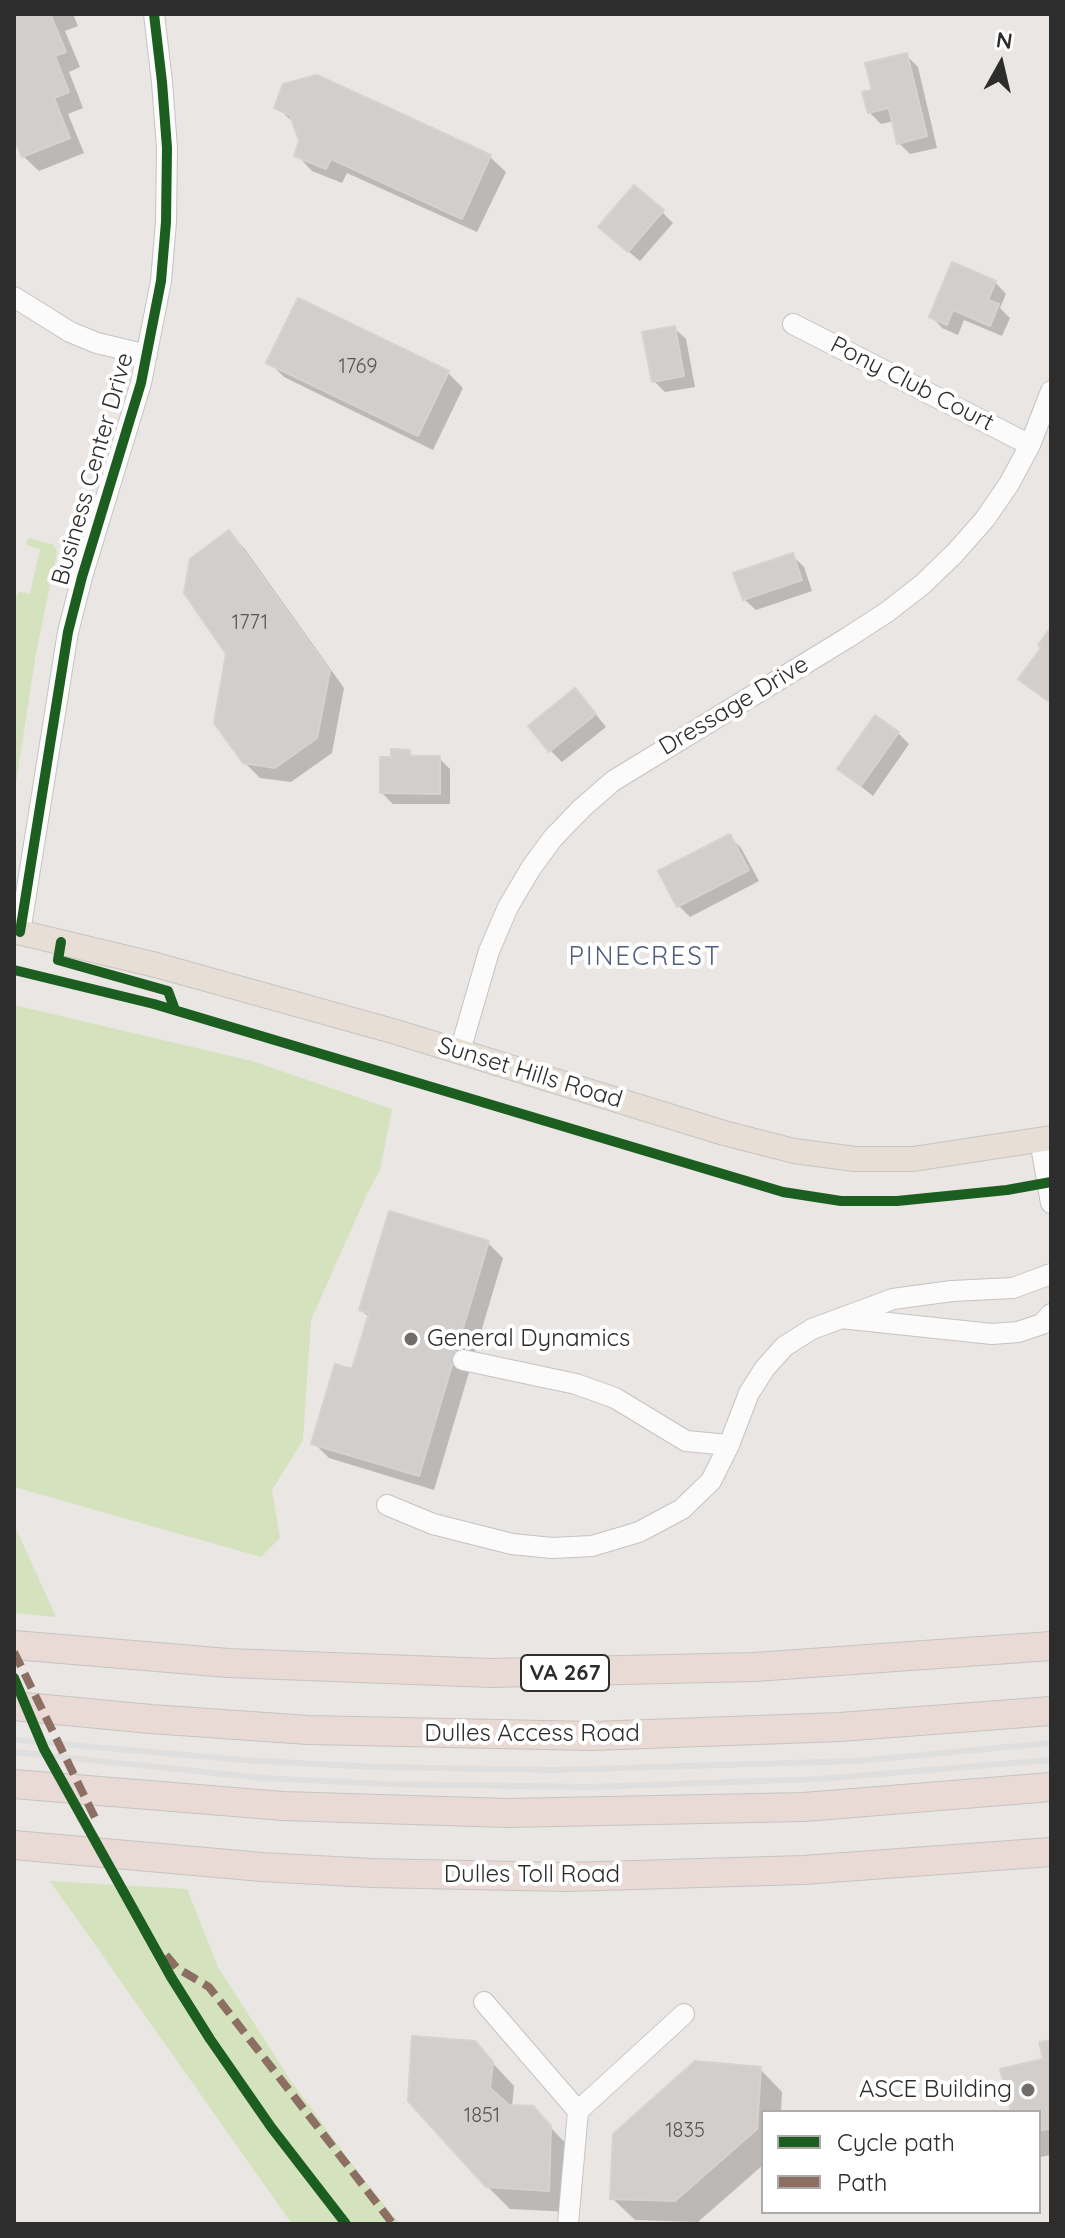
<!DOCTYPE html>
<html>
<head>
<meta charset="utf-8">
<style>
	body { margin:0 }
	#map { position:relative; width:1065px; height:2238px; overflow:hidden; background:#eae6e3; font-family:Quicksand,sans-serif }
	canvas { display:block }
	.frame { position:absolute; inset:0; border:16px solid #2d2d2d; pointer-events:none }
	.legend { position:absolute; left:761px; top:2110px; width:280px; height:104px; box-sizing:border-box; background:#fff; border:2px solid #ababab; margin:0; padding:10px 14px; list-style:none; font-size:24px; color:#2d2d2d }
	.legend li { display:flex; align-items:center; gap:16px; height:40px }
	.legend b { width:40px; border:2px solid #ababab }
	.north { position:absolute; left:961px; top:24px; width:80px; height:80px; -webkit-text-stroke:6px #fff; paint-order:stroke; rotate:8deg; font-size:22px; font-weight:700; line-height:32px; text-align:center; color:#2d2d2d }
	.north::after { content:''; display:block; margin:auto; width:28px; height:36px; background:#2d2d2d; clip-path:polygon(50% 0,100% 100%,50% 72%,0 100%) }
</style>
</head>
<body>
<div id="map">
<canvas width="1065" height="2238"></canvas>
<div class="frame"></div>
<ul class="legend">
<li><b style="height:10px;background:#1b5e20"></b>Cycle path</li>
<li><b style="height:10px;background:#8d6e63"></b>Path</li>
</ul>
<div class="north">N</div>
</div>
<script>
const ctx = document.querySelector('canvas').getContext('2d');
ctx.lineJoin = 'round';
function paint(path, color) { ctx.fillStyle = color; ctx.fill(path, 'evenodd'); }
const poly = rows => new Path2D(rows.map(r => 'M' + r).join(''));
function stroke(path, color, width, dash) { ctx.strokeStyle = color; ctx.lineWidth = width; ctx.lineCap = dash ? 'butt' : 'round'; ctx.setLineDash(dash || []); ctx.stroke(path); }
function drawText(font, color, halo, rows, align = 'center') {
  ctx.font = font + ' Quicksand,sans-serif'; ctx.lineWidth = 8; ctx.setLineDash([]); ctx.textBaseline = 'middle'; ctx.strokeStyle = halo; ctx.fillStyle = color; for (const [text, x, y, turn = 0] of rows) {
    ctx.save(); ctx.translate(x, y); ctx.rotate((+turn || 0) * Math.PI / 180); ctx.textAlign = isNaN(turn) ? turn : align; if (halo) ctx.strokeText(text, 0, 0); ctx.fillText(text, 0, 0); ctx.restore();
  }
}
paint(poly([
	[30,538,54,545,57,552,36,653,14,796,14,601,19,592,30,594,40,549,27,545,26,541],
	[14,1005,252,1061,392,1109,380,1170,367,1194,311,1320,303,1440,272,1490,280,1538,261,1557,14,1487],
	[14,1524,56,1617,14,1613],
	[50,1881,187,1889,218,1967,291,2081,364,2180,400,2224,292,2224]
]), '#d4e3be');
paint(poly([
	[14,14,73,14,78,26,65,31,80,67,69,72,83,108,68,114,84,153,39,171,23,156,16,138,14,139],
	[906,55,918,67,937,148,910,154,899,143,894,121,881,124,869,112,874,92],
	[277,107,490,157,506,172,477,232,347,173,342,183,312,171,297,155,301,141,295,124],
	[662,212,673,223,640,261,612,238],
	[995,282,1006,294,1000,308,1010,318,1002,336,964,320,958,335,942,328,931,316],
	[674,328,686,339,695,387,665,392,654,381],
	[269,362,448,373,463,388,433,450,284,377],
	[229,533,244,548,344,688,332,753,291,782,260,778,244,762,228,653],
	[792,555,804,567,812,591,756,610,744,599],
	[586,702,606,727,562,762,550,750],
	[898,733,909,744,873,796,839,769],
	[409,752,415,758,439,758,450,769,450,804,393,804,382,793,393,759],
	[730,837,741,848,759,881,690,917,679,906],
	[488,1243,503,1258,434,1490,329,1458,314,1443,354,1372,370,1318,361,1310],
	[1051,2042,1051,2155,1040,2157,1039,2112,1013,2112,1046,2060],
	[474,2043,514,2086,512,2107,532,2108,573,2151,571,2212,510,2209,487,2186],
	[760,2069,782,2092,781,2112,763,2112,763,2165,698,2222,635,2220,612,2198]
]), '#0003');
const building = poly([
	[14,14,55,14,51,16,66,52,55,56,69,92,54,98,70,138,22,157,14,138,14,14],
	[907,53,927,136,897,144,889,108,868,113,862,92,872,90,865,63,907,53],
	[317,75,491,155,462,219,331,159,326,169,294,156,299,141,290,115,274,108,283,84,317,75],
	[634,185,664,210,628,252,598,227,634,185],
	[952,262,996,281,988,300,999,304,990,326,953,310,947,325,929,317,952,262],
	[298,298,449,371,418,436,266,363,298,298],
	[675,326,684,376,652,382,642,332,675,326],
	[229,530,330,671,317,738,275,768,243,763,214,723,226,654,184,593,190,559,229,530],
	[793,553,802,580,743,600,733,573,793,553],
	[1051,627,1051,697,1048,701,1018,679,1041,648,1038,645,1051,627],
	[575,688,596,714,549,752,528,726,575,688],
	[875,715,899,732,861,786,837,769,875,715],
	[391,749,410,750,410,756,440,756,440,794,380,793,380,757,391,757,391,749],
	[730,834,749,870,677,907,658,871,730,834],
	[389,1211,489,1241,419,1476,311,1444,335,1364,352,1369,369,1313,359,1310,389,1211],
	[412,2036,475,2041,493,2062,490,2088,509,2105,533,2106,551,2126,549,2191,486,2187,408,2101,412,2036],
	[1051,2040,1051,2128,1039,2131,1039,2112,1011,2112,1000,2069,1043,2059,1039,2042,1051,2040],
	[695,2061,761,2067,757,2129,675,2201,610,2199,613,2134,695,2061]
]);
paint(building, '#d1cecc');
stroke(building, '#d5d2cf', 2);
const minor = poly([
	[14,297,70,332,97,343,147,355],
	[793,324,1030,445],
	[20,932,68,632,82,577,141,383,161,281,166,222,167,148,162,82,154,14],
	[460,1051,489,951,508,907,531,868,553,838,582,808,613,781,847,638,887,612,923,584,955,553,985,519,1009,484,1030,445,1051,391],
	[1040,1140,1051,1203],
	[841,1318,992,1334,1018,1332,1042,1324,1051,1314],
	[463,1360,576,1384,615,1398,686,1441,729,1445,749,1393,765,1368,785,1346,812,1329,893,1299,952,1291,1013,1288,1051,1274],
	[387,1505,433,1524,512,1544,552,1548,592,1546,639,1532,682,1509,711,1481,729,1445],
	[484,2002,578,2111],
	[568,2224,578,2111,684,2014]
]);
const major = poly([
	[14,931,156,965,396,1032,724,1133,794,1151,855,1159,913,1159,1051,1138]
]);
const highway = poly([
	[14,1645,228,1663,491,1673,755,1667,1051,1646],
	[14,1706,151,1719,308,1730,592,1736,840,1727,1051,1711],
	[14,1784,283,1806,508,1813,804,1807,1051,1787],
	[14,1845,262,1867,371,1873,567,1877,803,1870,1051,1852]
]);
stroke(minor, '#c5c3c3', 22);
stroke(major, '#c6c4c3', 26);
stroke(highway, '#c6c4c3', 30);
stroke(minor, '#fcfbfb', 20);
stroke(major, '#e7dfd5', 24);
stroke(highway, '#e9dad5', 28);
stroke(poly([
	[14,1740,243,1760,375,1767,555,1770,856,1761,1051,1743],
	[14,1752,263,1778,384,1784,590,1787,819,1779,1051,1760]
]), '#dfdfe0', 6);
stroke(poly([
	[14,1652,98,1824],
	[166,1955,177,1968,209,1987,393,2224]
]), '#8d6e63', 8, [16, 8]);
stroke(poly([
	[20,932,68,632,82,577,141,383,161,281,166,222,167,148,162,82,154,14],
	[61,942,58,960,168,991,175,1010],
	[14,970,154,1004,783,1192,841,1201,897,1201,1007,1190,1051,1182],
	[14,1678,44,1749,171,1977,210,2039,271,2127,346,2224]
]), '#1b5e20', 10);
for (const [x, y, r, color] of [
	[411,1339,8,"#6f6e6d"],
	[1028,2090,8,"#6f6e6d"]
]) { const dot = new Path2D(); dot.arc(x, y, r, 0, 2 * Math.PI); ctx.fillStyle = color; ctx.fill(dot); stroke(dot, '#fff', 3); }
drawText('20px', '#575656', null, [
	["1769",358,367],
	["1771",250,623],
	["1851",482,2116],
	["1835",685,2131]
]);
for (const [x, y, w] of [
	[565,1673,88]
]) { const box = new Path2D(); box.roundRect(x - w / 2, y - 18, w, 36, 6); ctx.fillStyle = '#fff'; ctx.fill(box); stroke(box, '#2d2d2d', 2); }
drawText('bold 22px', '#2d2d2d', null, [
	["VA 267",565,1673]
]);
drawText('24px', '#2d2d2d', '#fff', [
	["Pony Club Court",912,384,27],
	["Business Center Drive",93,469,-74],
	["Dressage Drive",734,706,-31],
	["Sunset Hills Road",530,1073,17],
	["Dulles Access Road",532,1734],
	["Dulles Toll Road",532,1875]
]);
drawText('24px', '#2d2d2d', '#fff', [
	["General Dynamics",427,1339],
	["ASCE Building",1012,2090,"right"]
], 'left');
ctx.letterSpacing = '2px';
drawText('26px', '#4e5f7c', '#fff', [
	["PINECREST",645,957]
]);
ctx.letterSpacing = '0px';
</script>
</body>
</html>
